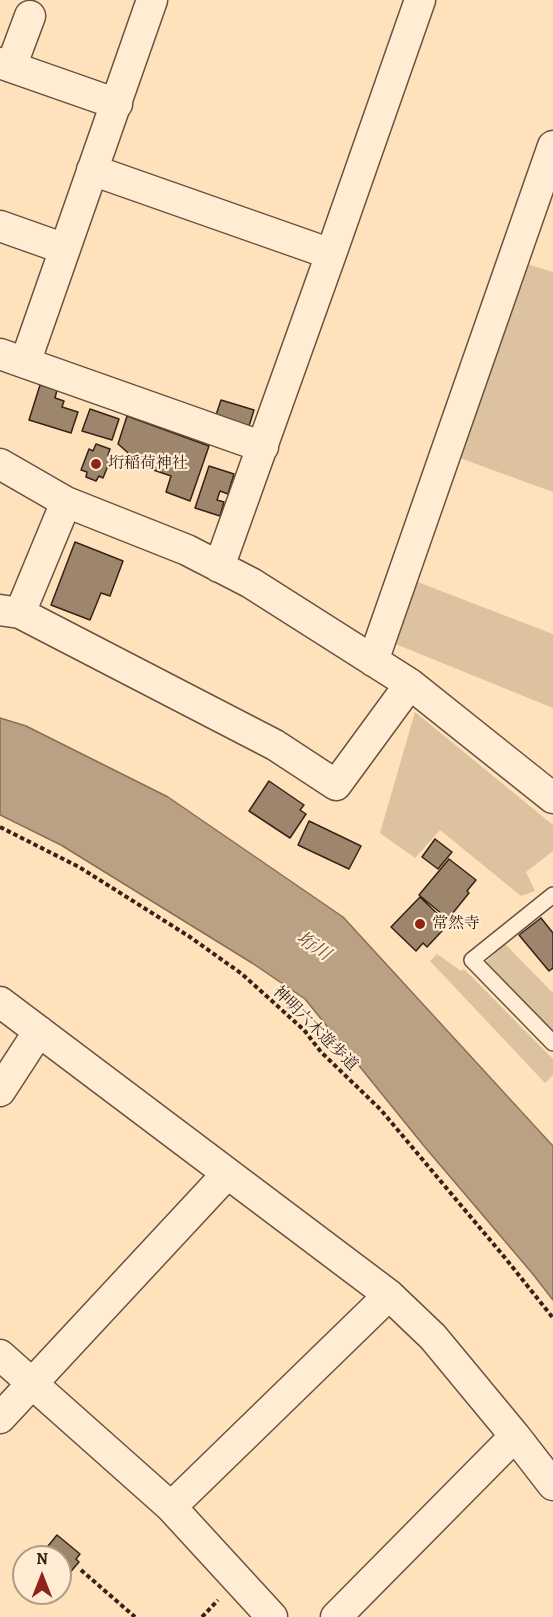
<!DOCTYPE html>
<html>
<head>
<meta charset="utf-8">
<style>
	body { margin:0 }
	#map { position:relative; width:553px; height:1617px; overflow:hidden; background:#ffe2bb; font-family:Alegreya,serif }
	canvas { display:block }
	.north { position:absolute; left:12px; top:1545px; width:60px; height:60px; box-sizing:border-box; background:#ffecd3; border:2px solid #ae9c88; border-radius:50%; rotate:0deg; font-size:16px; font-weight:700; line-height:24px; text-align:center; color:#352318 }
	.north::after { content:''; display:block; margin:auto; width:21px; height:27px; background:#8f2418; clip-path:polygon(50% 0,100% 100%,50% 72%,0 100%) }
</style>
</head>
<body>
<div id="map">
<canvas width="553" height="1617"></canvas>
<div class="north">N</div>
</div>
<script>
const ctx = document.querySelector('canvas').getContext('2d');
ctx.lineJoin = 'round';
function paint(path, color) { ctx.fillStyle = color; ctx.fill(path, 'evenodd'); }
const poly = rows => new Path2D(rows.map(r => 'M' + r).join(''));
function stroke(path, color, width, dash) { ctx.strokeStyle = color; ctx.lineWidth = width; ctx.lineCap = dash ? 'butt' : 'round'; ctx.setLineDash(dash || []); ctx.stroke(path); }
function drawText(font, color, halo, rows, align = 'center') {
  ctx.font = font + ' Alegreya,"Noto Serif JP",serif'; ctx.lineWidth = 4.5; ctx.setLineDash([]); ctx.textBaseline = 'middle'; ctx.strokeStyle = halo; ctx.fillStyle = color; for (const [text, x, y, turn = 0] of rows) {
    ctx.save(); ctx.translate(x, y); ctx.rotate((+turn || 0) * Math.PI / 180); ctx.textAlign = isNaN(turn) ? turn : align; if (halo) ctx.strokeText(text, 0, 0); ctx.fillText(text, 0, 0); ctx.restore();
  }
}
paint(poly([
	[527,264,553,272,553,492,457,457],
	[415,581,553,634,553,708,393,643],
	[415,712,553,825,553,851,526,872,535,891,521,896,440,830,415,858,380,833],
	[505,944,553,993,553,1030,486,962],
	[437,954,461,971,464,969,553,1059,553,1075,545,1083,430,961]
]), '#ddc29f');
const water = poly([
	[0,718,26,726,168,797,343,917,553,1146,553,1300,532,1273,424,1146,305,999,252,963,61,845,0,815,0,718]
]);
paint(water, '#baa184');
stroke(water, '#856f59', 1.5);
const building = poly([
	[40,385,57,390,55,398,64,401,62,407,78,412,71,433,29,420,40,385],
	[221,400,254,410,249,426,216,415,221,400],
	[90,409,119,419,112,440,82,431,90,409],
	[127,416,209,446,190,501,166,492,171,476,133,463,134,458,118,444,127,416],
	[96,444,110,449,108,455,112,456,103,478,99,476,96,481,86,477,87,472,81,470,89,449,93,451,96,444],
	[209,466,234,474,228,494,220,491,217,500,224,502,220,516,195,508,209,466],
	[75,542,123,561,110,596,101,593,90,620,51,605,75,542],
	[269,781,304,805,300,810,306,814,290,838,249,811,269,781],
	[309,821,361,846,349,869,298,845,309,821],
	[435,839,452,852,438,869,422,857,435,839],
	[449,859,476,880,467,891,469,893,448,919,419,895,449,859],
	[420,897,445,921,438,928,442,931,427,947,423,943,416,951,391,927,420,897],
	[541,918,553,933,553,968,549,971,519,935,541,918],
	[57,1535,80,1554,76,1559,79,1562,67,1576,62,1572,60,1575,60,1557,39,1557,57,1535]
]);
paint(building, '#9e866d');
stroke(building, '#352318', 1.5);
const service = poly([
	[553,895,472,960,553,1043]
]);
const minor = poly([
	[0,63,117,104],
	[11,67,30,16],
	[92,170,331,254,420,0],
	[0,226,65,249],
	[0,354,263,447],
	[25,363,152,0],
	[0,464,66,502,187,550,251,583,410,684,553,798],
	[219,567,331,254],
	[0,610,20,613,275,745,336,785,410,684],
	[20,613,66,502],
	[373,661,553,146],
	[0,1002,389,1295,433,1337,515,1436,553,1485],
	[0,1091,39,1031],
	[0,1355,171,1507,272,1617],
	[0,1418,227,1174],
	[171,1507,389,1295],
	[336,1617,515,1436]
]);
stroke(service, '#685341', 18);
stroke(minor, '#685341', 33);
stroke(poly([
	[0,827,79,867,190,937,242,974,304,1030,321,1052,381,1110,506,1259,553,1318],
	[81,1570,135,1617],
	[202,1617,218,1600]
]), '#352318', 4, [4.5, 3]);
stroke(service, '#ffecd3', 15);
stroke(minor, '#ffecd3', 30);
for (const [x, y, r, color] of [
	[96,464,6,"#8f2418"],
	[420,924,6,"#8f2418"]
]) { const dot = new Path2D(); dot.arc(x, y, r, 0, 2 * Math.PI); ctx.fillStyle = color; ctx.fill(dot); stroke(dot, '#ffecd3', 2); }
drawText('16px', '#352318', '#ffecd3', [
	["垳稲荷神社",108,464],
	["常然寺",432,924]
], 'left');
drawText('16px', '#352318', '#ffecd3', [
	["神明六木遊歩道",315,1029,45]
]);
drawText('italic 18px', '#644f3e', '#ffecd3', [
	["垳川",313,947,34]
]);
</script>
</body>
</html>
